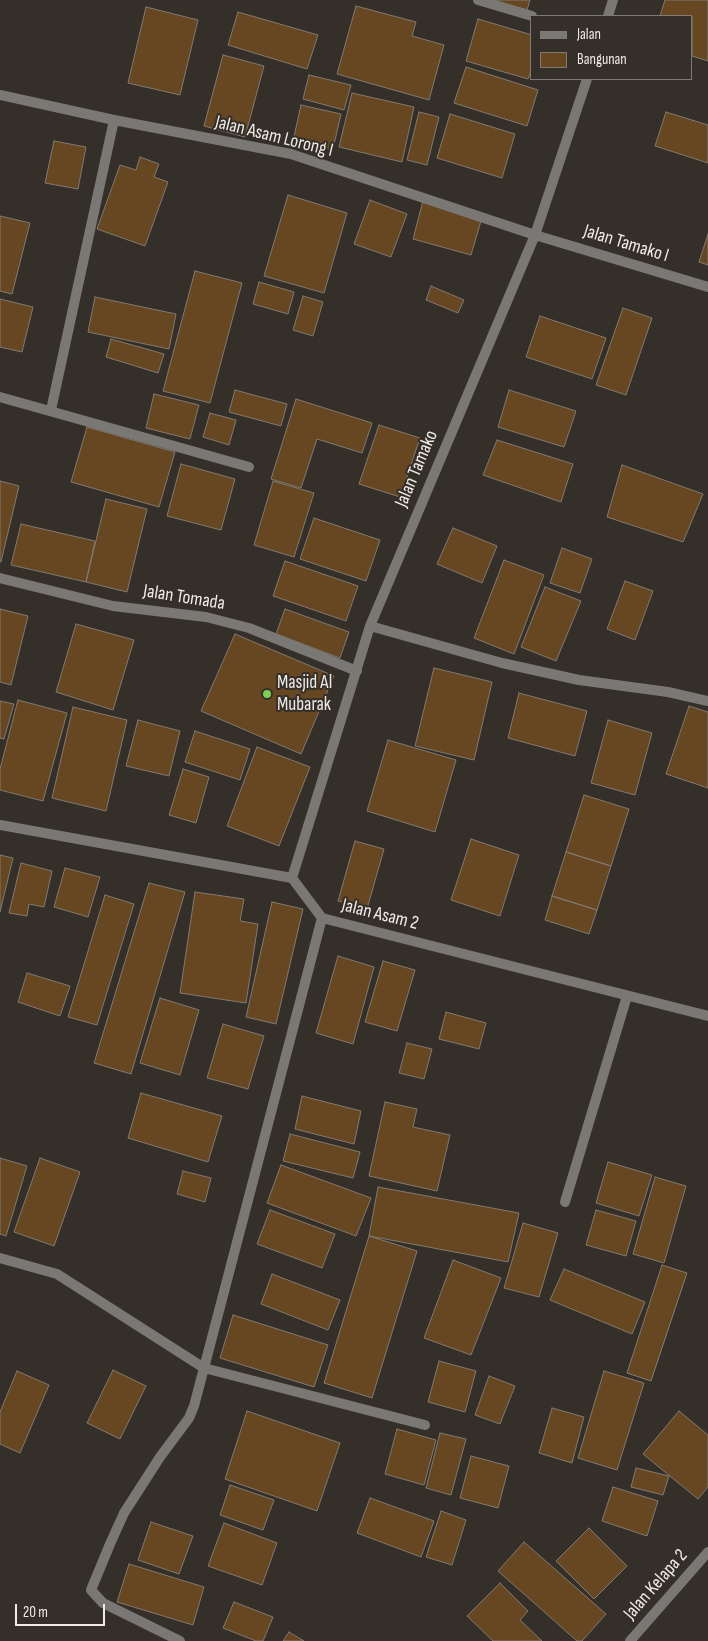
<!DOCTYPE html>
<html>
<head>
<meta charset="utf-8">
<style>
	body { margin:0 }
	#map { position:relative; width:708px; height:1641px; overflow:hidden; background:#352f29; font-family:"Sofia Sans Condensed",sans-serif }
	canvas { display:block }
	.legend { position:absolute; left:530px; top:15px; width:162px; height:65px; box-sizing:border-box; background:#352f29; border:1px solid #7f7a75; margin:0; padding:6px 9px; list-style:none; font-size:15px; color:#eeeae6 }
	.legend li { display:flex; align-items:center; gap:10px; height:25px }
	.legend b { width:25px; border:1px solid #7f7a75 }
	.scale { position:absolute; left:15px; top:1604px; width:90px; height:22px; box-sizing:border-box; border:2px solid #eeeae6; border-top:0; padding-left:6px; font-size:15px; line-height:18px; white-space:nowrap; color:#eeeae6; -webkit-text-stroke:4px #352f29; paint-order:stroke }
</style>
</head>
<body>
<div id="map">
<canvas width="708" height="1641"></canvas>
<ul class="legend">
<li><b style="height:6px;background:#7a7874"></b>Jalan</li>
<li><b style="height:14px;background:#674721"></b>Bangunan</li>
</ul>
<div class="scale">20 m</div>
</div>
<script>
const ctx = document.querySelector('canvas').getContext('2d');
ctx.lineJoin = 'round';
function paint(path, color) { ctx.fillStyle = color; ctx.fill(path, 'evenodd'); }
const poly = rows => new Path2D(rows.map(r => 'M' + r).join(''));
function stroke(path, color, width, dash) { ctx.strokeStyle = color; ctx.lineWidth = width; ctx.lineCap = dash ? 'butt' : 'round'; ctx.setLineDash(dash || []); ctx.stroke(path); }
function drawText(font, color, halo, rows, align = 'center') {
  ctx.font = font + ' "Sofia Sans Condensed",sans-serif'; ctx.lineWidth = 4; ctx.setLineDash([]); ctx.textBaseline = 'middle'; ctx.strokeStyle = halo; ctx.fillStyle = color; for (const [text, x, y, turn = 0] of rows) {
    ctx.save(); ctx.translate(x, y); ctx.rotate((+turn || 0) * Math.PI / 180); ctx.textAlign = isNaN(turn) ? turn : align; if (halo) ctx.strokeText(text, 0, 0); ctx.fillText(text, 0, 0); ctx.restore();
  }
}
const building = poly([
	[488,0,530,0,527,10,488,0],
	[665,0,708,0,708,61,692,56,692,16,660,16,665,0],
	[356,6,416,22,412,36,444,45,429,100,337,74,356,6],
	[146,7,198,20,180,95,128,83,146,7],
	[238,12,318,35,307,69,228,45,238,12],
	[478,19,532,35,532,68,528,79,466,61,478,19],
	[223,55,264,66,245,137,204,126,223,55],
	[466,67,538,90,527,126,454,103,466,67],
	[309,75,351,85,344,110,303,99,309,75],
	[352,93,414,107,402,162,339,147,352,93],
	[301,105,341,114,333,149,293,141,301,105],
	[419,112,439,117,427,165,407,160,419,112],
	[666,112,708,125,708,163,655,146,666,112],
	[450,114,515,134,502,178,437,158,450,114],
	[54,141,86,147,78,189,45,183,54,141],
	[140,157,159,164,154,177,168,182,145,246,97,229,120,165,136,170,140,157],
	[288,195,347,213,324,293,264,276,288,195],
	[424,197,483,214,471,255,413,239,424,197],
	[370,200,407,214,391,257,354,244,370,200],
	[0,216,30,223,12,294,0,291,0,216],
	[708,234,708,265,699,262,708,234],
	[195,271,242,283,210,403,163,391,195,271],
	[259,282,294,292,288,314,253,304,259,282],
	[431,286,464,300,458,313,426,300,431,286],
	[303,296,323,302,313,336,293,330,303,296],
	[95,297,176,314,169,349,88,332,95,297],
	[0,299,33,307,22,352,0,347,0,299],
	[623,308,652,318,626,395,596,385,623,308],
	[540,316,606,338,592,379,526,357,540,316],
	[111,339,164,354,158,373,106,357,111,339],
	[235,390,287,404,281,426,229,412,235,390],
	[509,390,576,411,564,447,498,427,509,390],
	[154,394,199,405,190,439,146,428,154,394],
	[296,399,372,423,362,453,317,439,301,488,271,479,296,399],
	[210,413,236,420,229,445,203,437,210,413],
	[379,425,420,438,400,497,359,484,379,425],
	[87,427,175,452,159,507,71,482,87,427],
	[497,440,573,464,561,502,483,475,497,440],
	[181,464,235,479,221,530,167,516,181,464],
	[622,465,703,494,683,542,607,517,622,465],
	[0,481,19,486,1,562,0,562,0,481],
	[273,481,314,493,294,557,254,545,273,481],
	[106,499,147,509,127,592,86,582,106,499],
	[314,518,380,540,366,581,300,559,314,518],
	[21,524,95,541,86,582,11,565,21,524],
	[453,528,497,546,482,583,437,564,453,528],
	[562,548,592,559,580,593,550,583,562,548],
	[504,560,544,575,514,654,474,638,504,560],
	[285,561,358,586,346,621,273,596,285,561],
	[625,581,653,591,635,640,607,629,625,581],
	[545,587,581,601,556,661,521,647,545,587],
	[0,609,28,616,11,685,0,682,0,609],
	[285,609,349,632,340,658,276,634,285,609],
	[76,624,134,640,113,710,56,692,76,624],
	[235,634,334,676,301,754,201,711,235,634],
	[434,668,492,682,474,760,415,746,434,668],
	[519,693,587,711,575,756,508,738,519,693],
	[18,700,67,713,43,801,0,790,0,769,18,700],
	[0,701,14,704,4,739,0,738,0,701],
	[689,706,708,712,708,788,666,774,689,706],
	[73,707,127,720,106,811,52,798,73,707],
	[138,720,180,731,169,776,126,766,138,720],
	[608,720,652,733,635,795,591,783,608,720],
	[195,731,250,749,240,780,185,762,195,731],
	[388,740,456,760,435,832,367,811,388,740],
	[257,747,310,767,279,846,227,826,257,747],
	[183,769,209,777,196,823,169,815,183,769],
	[584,795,629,809,611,866,566,852,584,795],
	[471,839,519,855,500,916,451,900,471,839],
	[355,841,384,849,367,909,338,901,355,841],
	[566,852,611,866,597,910,552,896,566,852],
	[0,855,13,858,0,912,0,855],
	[21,863,52,871,44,907,29,904,27,916,9,913,21,863],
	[65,868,100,877,88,917,54,907,65,868],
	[149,883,185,892,131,1074,94,1063,149,883],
	[195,892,244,899,240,921,258,924,246,1003,180,993,195,892],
	[105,895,134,904,97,1025,68,1017,105,895],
	[552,896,597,910,589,934,545,920,552,896],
	[272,902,303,909,276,1024,246,1017,272,902],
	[338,956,374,967,353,1044,316,1033,338,956],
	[383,961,415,970,397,1031,365,1022,383,961],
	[27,973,70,986,60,1016,18,1002,27,973],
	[160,998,199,1010,180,1075,140,1063,160,998],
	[446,1012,486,1023,479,1049,439,1039,446,1012],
	[223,1024,264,1036,248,1089,207,1078,223,1024],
	[407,1043,432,1049,424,1079,399,1073,407,1043],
	[141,1093,222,1116,208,1162,128,1138,141,1093],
	[302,1096,361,1111,354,1144,295,1129,302,1096],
	[385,1102,417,1109,413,1127,450,1135,437,1191,369,1176,385,1102],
	[290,1134,360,1152,353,1178,283,1161,290,1134],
	[0,1158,27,1166,6,1236,0,1234,0,1158],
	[40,1158,80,1172,54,1246,14,1232,40,1158],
	[608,1162,652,1175,639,1216,596,1203,608,1162],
	[281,1165,371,1198,356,1236,267,1203,281,1165],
	[183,1171,211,1178,205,1202,177,1194,183,1171],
	[655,1177,686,1186,664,1263,633,1254,655,1177],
	[378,1187,519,1213,508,1262,369,1236,378,1187],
	[270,1210,335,1234,322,1268,257,1244,270,1210],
	[596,1210,636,1221,626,1256,586,1245,596,1210],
	[523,1223,558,1233,539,1297,504,1288,523,1223],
	[369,1236,417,1251,372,1398,324,1383,369,1236],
	[453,1260,501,1278,471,1355,424,1338,453,1260],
	[662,1265,687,1273,651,1381,627,1373,662,1265],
	[564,1269,645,1302,632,1334,550,1300,564,1269],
	[272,1274,340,1300,328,1330,261,1304,272,1274],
	[233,1315,328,1345,314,1387,220,1358,233,1315],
	[439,1361,476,1371,465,1412,428,1402,439,1361],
	[113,1370,146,1386,120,1439,87,1423,113,1370],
	[17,1371,49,1385,20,1453,0,1444,0,1412,17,1371],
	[604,1371,644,1383,617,1470,578,1458,604,1371],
	[489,1376,515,1386,500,1424,475,1415,489,1376],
	[552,1408,584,1417,572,1463,539,1453,552,1408],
	[247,1411,340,1443,317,1511,225,1479,247,1411],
	[679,1411,708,1435,708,1487,698,1499,643,1454,679,1411],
	[397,1429,436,1440,424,1485,385,1474,397,1429],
	[440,1433,466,1439,451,1495,426,1488,440,1433],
	[471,1456,509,1466,498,1508,460,1498,471,1456],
	[636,1468,669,1476,663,1495,631,1487,636,1468],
	[230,1485,274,1500,263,1530,220,1515,230,1485],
	[613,1487,658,1501,647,1536,602,1521,613,1487],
	[370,1498,434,1521,421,1557,357,1533,370,1498],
	[441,1511,466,1520,452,1565,426,1557,441,1511],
	[151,1522,193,1536,179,1574,138,1560,151,1522],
	[224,1523,277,1543,262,1585,208,1566,224,1523],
	[589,1528,627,1566,594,1599,556,1561,589,1528],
	[524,1542,606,1614,582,1641,577,1641,498,1571,524,1542],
	[129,1564,204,1587,193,1625,117,1602,129,1564],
	[500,1583,528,1611,520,1620,542,1641,493,1641,467,1616,500,1583],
	[234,1602,273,1617,263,1641,256,1641,223,1628,234,1602],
	[289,1632,304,1641,283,1641,289,1632]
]);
paint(building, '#674721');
stroke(building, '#817a72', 1);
stroke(poly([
	[565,1202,627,996]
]), '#7a7874', 10);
stroke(poly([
	[478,0,532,16],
	[608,16,613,0],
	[0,95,114,120,291,154,535,235,708,287],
	[0,397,249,467],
	[51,410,114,120],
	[0,578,113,606,206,617,249,628,357,671],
	[370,626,502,663,579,680,668,692,708,701],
	[0,825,292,878,322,918,708,1016],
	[292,878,370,626,535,235,587,79],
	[0,1258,57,1274,204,1368,322,918],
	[180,1641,103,1603,91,1590,110,1544,124,1513,160,1457,189,1418,194,1406,204,1368,425,1425],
	[630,1641,708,1552]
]), '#7a7874', 10);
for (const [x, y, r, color] of [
	[267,694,5,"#7cd155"]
]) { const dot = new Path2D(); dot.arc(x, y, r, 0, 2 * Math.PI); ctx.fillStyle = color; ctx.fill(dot); stroke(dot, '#352f29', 2); }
drawText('19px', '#eeeae6', '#352f29', [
	["Jalan Asam Lorong I",274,137,14],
	["Jalan Tamako I",626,244,17],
	["Jalan Tamako",417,469,-67],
	["Jalan Tomada",184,598,9],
	["Jalan Asam 2",380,915,14],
	["Jalan Kelapa 2",656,1585,-49]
]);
drawText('19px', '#eeeae6', '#352f29', [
	["Masjid Al",277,683],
	["Mubarak",277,705]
], 'left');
</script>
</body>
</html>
